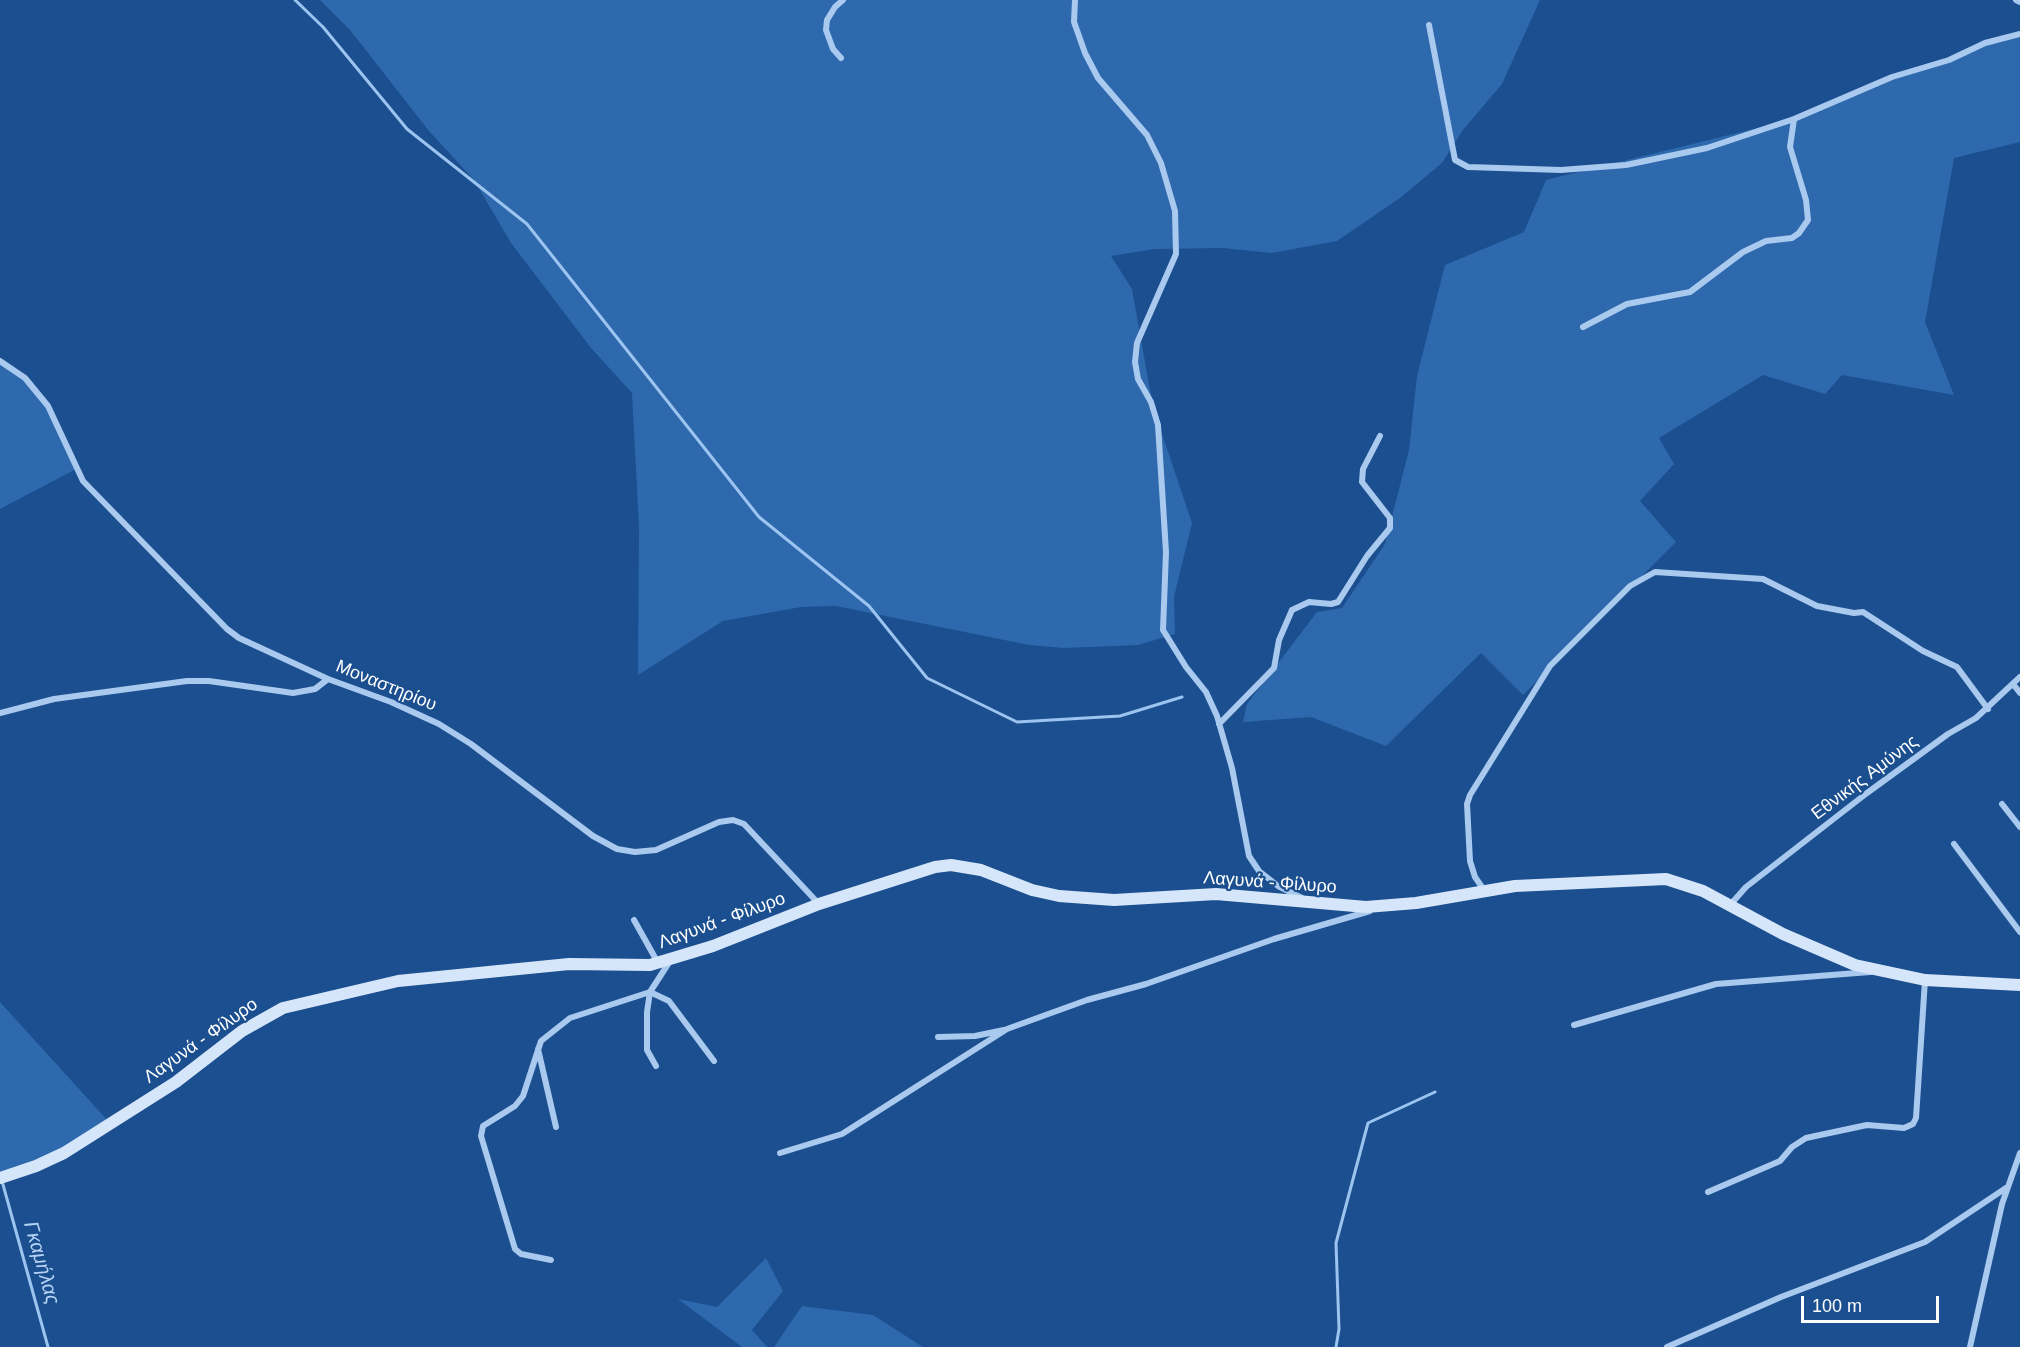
<!DOCTYPE html>
<html>
<head>
<meta charset="utf-8">
<style>
	body { margin:0 }
	#map { position:relative; width:2020px; height:1347px; overflow:hidden; background:#1b4f8f; font-family:Helvetica,sans-serif }
	canvas { display:block }
	.scale { position:absolute; left:1801px; top:1296px; width:138px; height:27px; box-sizing:border-box; border:3px solid #fff; border-top:0; padding-left:8px; font-size:18px; line-height:21px; white-space:nowrap; color:#fff; -webkit-text-stroke:4px #1b4f8f; paint-order:stroke }
</style>
</head>
<body>
<div id="map">
<canvas width="2020" height="1347"></canvas>
<div class="scale">100 m</div>
</div>
<script>
const ctx = document.querySelector('canvas').getContext('2d');
ctx.lineJoin = 'round';
function paint(path, color) { ctx.fillStyle = color; ctx.fill(path, 'evenodd'); }
const poly = rows => new Path2D(rows.map(r => 'M' + r).join(''));
function stroke(path, color, width, dash) { ctx.strokeStyle = color; ctx.lineWidth = width; ctx.lineCap = dash ? 'butt' : 'round'; ctx.setLineDash(dash || []); ctx.stroke(path); }
function drawText(font, color, halo, rows, align = 'center') {
  ctx.font = font + ' Helvetica,sans-serif'; ctx.lineWidth = 4.5; ctx.setLineDash([]); ctx.textBaseline = 'middle'; ctx.strokeStyle = halo; ctx.fillStyle = color; for (const [text, x, y, turn = 0] of rows) {
    ctx.save(); ctx.translate(x, y); ctx.rotate((+turn || 0) * Math.PI / 180); ctx.textAlign = isNaN(turn) ? turn : align; if (halo) ctx.strokeText(text, 0, 0); ctx.fillText(text, 0, 0); ctx.restore();
  }
}
paint(poly([
	[320,0,1540,0,1502,84,1463,130,1442,163,1400,198,1337,241,1272,253,1223,248,1154,249,1111,256,1132,289,1153,407,1192,523,1174,597,1175,634,1138,645,1064,648,1029,645,836,606,801,607,723,621,638,675,639,527,632,393,591,348,511,243,474,180,429,131,350,30],
	[2020,34,2020,142,1954,158,1925,322,1954,395,1842,375,1825,394,1763,375,1659,438,1674,464,1640,501,1676,542,1523,695,1481,653,1386,746,1311,717,1243,722,1247,704,1317,612,1342,608,1385,544,1409,450,1417,376,1445,265,1524,232,1546,180,1794,119,1892,77,1949,60,1985,43],
	[0,361,13,367,48,406,76,469,0,509],
	[0,1002,109,1122,75,1146,0,1177],
	[766,1258,783,1291,752,1330,767,1347,742,1347,678,1299,717,1307],
	[802,1306,873,1315,923,1347,774,1347]
]), '#2e69ad');
stroke(poly([
	[295,0,323,27,407,129,527,224,759,517,869,606,927,678,1017,722,1120,716,1182,697],
	[2,1181,48,1347],
	[1336,1347,1339,1329,1336,1243,1368,1123,1435,1092]
]), '#9cc4f0', 3);
stroke(poly([
	[1075,0,1074,22,1085,53,1098,78,1147,135,1161,163,1175,211,1176,254,1137,343,1135,362,1138,379,1151,402,1158,425,1166,552,1163,630,1186,667,1206,692,1217,716,1232,768,1249,856,1259,871,1278,886,1302,898],
	[2016,0,2020,2],
	[1429,25,1455,160,1468,167,1561,170,1626,165,1707,148,1794,119,1892,77,1949,60,1985,43,2020,34],
	[841,58,833,49,826,30,827,20,835,7,843,0],
	[1583,327,1627,304,1690,292,1743,252,1766,241,1792,238,1799,233,1808,220,1806,200,1790,147,1794,119],
	[0,361,25,378,48,406,83,481,227,629,239,638,328,679,391,702,439,724,471,744,593,836,617,849,635,852,656,850,719,822,733,820,744,824,819,904],
	[2013,684,2020,693],
	[0,713,54,699,187,681,209,681,293,693,315,689,328,679],
	[1219,724,1274,668,1279,640,1292,610,1309,602,1331,604,1338,602,1367,556,1390,528,1390,518,1362,482,1363,469,1380,436],
	[2002,804,2020,827],
	[1954,844,2020,932],
	[1484,890,1475,877,1470,861,1467,804,1470,795,1550,666,1630,586,1655,572,1763,579,1817,606,1854,613,1863,612,1923,651,1957,667,1988,709],
	[1730,905,1746,887,1867,793,1948,734,1976,718,2020,677],
	[634,920,658,963],
	[1574,1025,1716,984,1870,972],
	[938,1037,975,1036,1004,1030],
	[538,1049,556,1127],
	[656,1066,647,1050,647,1012,650,992,670,961],
	[780,1153,842,1134,1007,1029,1087,1000,1146,984,1274,939,1370,911],
	[1708,1192,1780,1161,1792,1147,1806,1138,1867,1125,1904,1128,1913,1124,1916,1118,1925,980],
	[551,1260,521,1254,515,1249,481,1136,483,1126,515,1106,523,1096,541,1041,570,1018,650,992,669,1001,714,1061],
	[1667,1347,1781,1297,1925,1242,2006,1188],
	[1970,1347,2002,1204,2020,1153]
]), '#a9c9ee', 6);
stroke(poly([
	[0,1178,36,1166,64,1153,176,1082,242,1031,283,1008,398,981,569,964,650,965,713,946,819,904,935,867,951,865,981,870,1032,890,1059,896,1114,900,1216,894,1366,907,1416,903,1515,886,1666,879,1703,891,1783,934,1855,965,1925,980,2020,985]
]), '#d6e6fa', 12);
drawText('18px', '#fff', '#1b4f8f', [
	["Μοναστηρίου",386,686,22],
	["Εθνικής Αμύνης",1865,778,-37],
	["Λαγυνά - Φίλυρο",1270,883,4],
	["Λαγυνά - Φίλυρο",722,921,-20],
	["Λαγυνά - Φίλυρο",201,1041,-35]
]);
drawText('italic 20px', '#b5d3f5', '#1b4f8f', [
	["Γκαμήλας",41,1263,74]
]);
</script>
</body>
</html>
